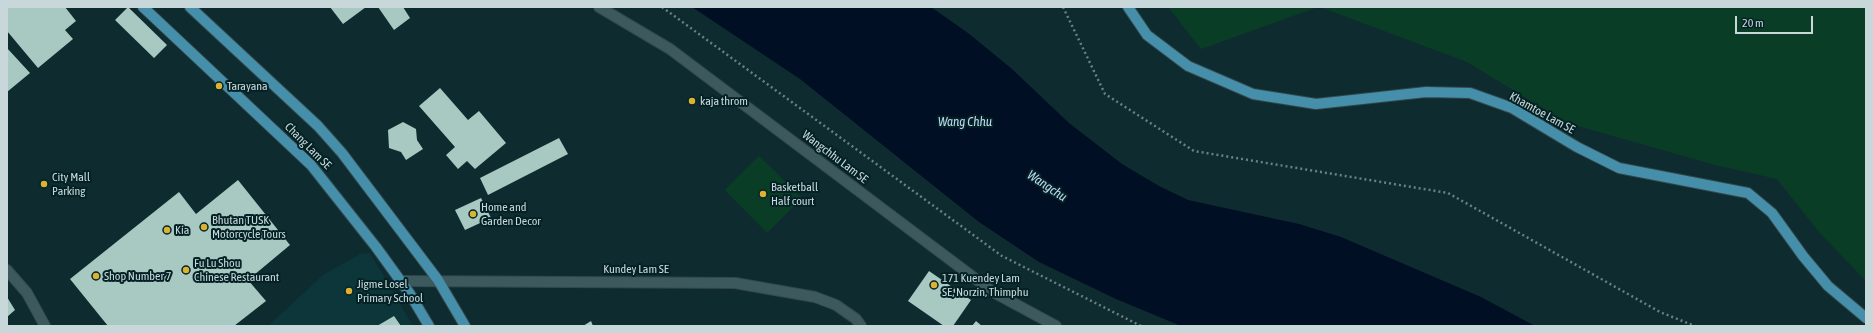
<!DOCTYPE html>
<html>
<head>
<meta charset="utf-8">
<style>
	body { margin:0 }
	#map { position:relative; width:1873px; height:333px; overflow:hidden; background:#0e2c2f; font-family:"Asap Condensed",sans-serif }
	canvas { display:block }
	.frame { position:absolute; inset:0; border:8px solid #c8d8da; pointer-events:none }
	.scale { position:absolute; left:1735px; top:16px; width:78px; height:18px; box-sizing:border-box; border:2px solid #c8d8da; border-top:0; padding-left:5px; font-size:12px; line-height:14px; white-space:nowrap; color:#c8d8da; -webkit-text-stroke:3px #042225; paint-order:stroke }
</style>
</head>
<body>
<div id="map">
<canvas width="1873" height="333"></canvas>
<div class="frame"></div>
<div class="scale">20 m</div>
</div>
<script>
const ctx = document.querySelector('canvas').getContext('2d');
ctx.lineJoin = 'round';
function paint(path, color) { ctx.fillStyle = color; ctx.fill(path, 'evenodd'); }
const poly = rows => new Path2D(rows.map(r => 'M' + r).join(''));
function stroke(path, color, width, dash) { ctx.strokeStyle = color; ctx.lineWidth = width; ctx.lineCap = dash ? 'butt' : 'round'; ctx.setLineDash(dash || []); ctx.stroke(path); }
function drawText(font, color, halo, rows, align = 'center') {
  ctx.font = font + ' "Asap Condensed",sans-serif'; ctx.lineWidth = 4; ctx.setLineDash([]); ctx.textBaseline = 'middle'; ctx.strokeStyle = halo; ctx.fillStyle = color; for (const [text, x, y, turn = 0] of rows) {
    ctx.save(); ctx.translate(x, y); ctx.rotate((+turn || 0) * Math.PI / 180); ctx.textAlign = isNaN(turn) ? turn : align; if (halo) ctx.strokeText(text, 0, 0); ctx.fillText(text, 0, 0); ctx.restore();
  }
}
paint(poly([
	[370,253,413,326,268,326,323,275,360,254]
]), '#0c363a');
paint(poly([
	[1168,7,1318,7,1201,49],
	[1320,7,1866,7,1866,281,1818,231,1777,179,1715,165,1567,123,1467,62],
	[759,156,802,198,767,233,725,190]
]), '#0a3d26');
paint(poly([
	[692,7,931,7,968,33,1012,69,1069,123,1122,164,1159,186,1188,200,1299,224,1341,237,1481,297,1535,326,1181,326,1116,299,1039,262,979,222,800,79]
]), '#000f23');
paint(poly([
	[7,7,65,7,76,21,65,30,73,39,38,68,7,31],
	[128,7,167,45,154,58,115,20],
	[330,7,366,7,343,24],
	[378,7,403,7,410,18,394,30],
	[7,48,30,73,7,92],
	[440,88,468,120,479,111,506,143,475,169,467,161,458,169,446,155,455,147,419,106],
	[403,122,416,129,417,140,423,149,406,160,401,152,389,148,388,130],
	[559,138,568,154,488,195,480,178],
	[238,180,290,245,248,280,266,301,234,326,108,326,70,279,179,192,196,214],
	[481,198,491,218,465,230,455,210],
	[929,271,971,300,953,326,944,326,908,301],
	[7,297,15,310,7,317],
	[394,316,401,326,377,326],
	[591,321,593,326,583,326],
	[976,321,982,326,972,326]
]), '#a8c8c2');
const minor = poly([
	[599,7,670,49,993,292,1056,326],
	[7,270,27,293,45,326],
	[401,281,735,283,815,297,836,305,856,319,861,326]
]);
const major = poly([
	[143,7,311,165,376,247,410,294,429,326],
	[190,7,318,126,342,153,438,280,465,326],
	[1128,7,1147,35,1188,66,1253,94,1316,104,1426,92,1470,93,1512,108,1577,147,1619,168,1748,193,1772,213,1803,256,1828,286,1866,318]
]);
stroke(minor, '#34474a', 12);
stroke(major, '#34474a', 12);
stroke(poly([
	[662,7,1002,256,1141,326],
	[1063,7,1105,94,1194,151,1448,193,1660,312,1695,326]
]), '#6a8184', 2.5, [2, 3]);
stroke(minor, '#3c5a5d', 10);
stroke(major, '#468faa', 10);
for (const [x, y, r, color] of [
	[219,86,4,"#dcb233"],
	[692,101,4,"#dcb233"],
	[44,184,4,"#dcb233"],
	[763,194,4,"#dcb233"],
	[473,214,4,"#dcb233"],
	[204,227,4,"#dcb233"],
	[167,230,4,"#dcb233"],
	[186,270,4,"#dcb233"],
	[96,276,4,"#dcb233"],
	[934,285,4,"#dcb233"],
	[349,291,4,"#dcb233"]
]) { const dot = new Path2D(); dot.arc(x, y, r, 0, 2 * Math.PI); ctx.fillStyle = color; ctx.fill(dot); stroke(dot, '#042225', 1.5); }
drawText('12px', '#c8d8da', '#042225', [
	["Tarayana",227,86],
	["kaja throm",700,101],
	["City Mall",52,177],
	["Parking",52,191],
	["Basketball",771,187],
	["Half court",771,201],
	["Home and",481,207],
	["Garden Decor",481,221],
	["Bhutan TUSK",212,220],
	["Motorcycle Tours",212,234],
	["Kia",175,230],
	["Fu Lu Shou",194,263],
	["Chinese Restaurant",194,277],
	["Shop Number 7",104,276],
	["171 Kuendey Lam",942,278],
	["SE, Norzin, Thimphu",942,292],
	["Jigme Losel",357,284],
	["Primary School",357,298]
], 'left');
drawText('12px', '#c8d8da', '#042225', [
	["Khamtoe Lam SE",1542,113,29],
	["Chang Lam SE",308,146,45],
	["Wangchhu Lam SE",835,157,37],
	["Kundey Lam SE",636,269]
]);
drawText('italic 13px', '#bfd7f1', '#042225', [
	["Wang Chhu",965,122],
	["Wangchu",1047,186,34]
]);
</script>
</body>
</html>
